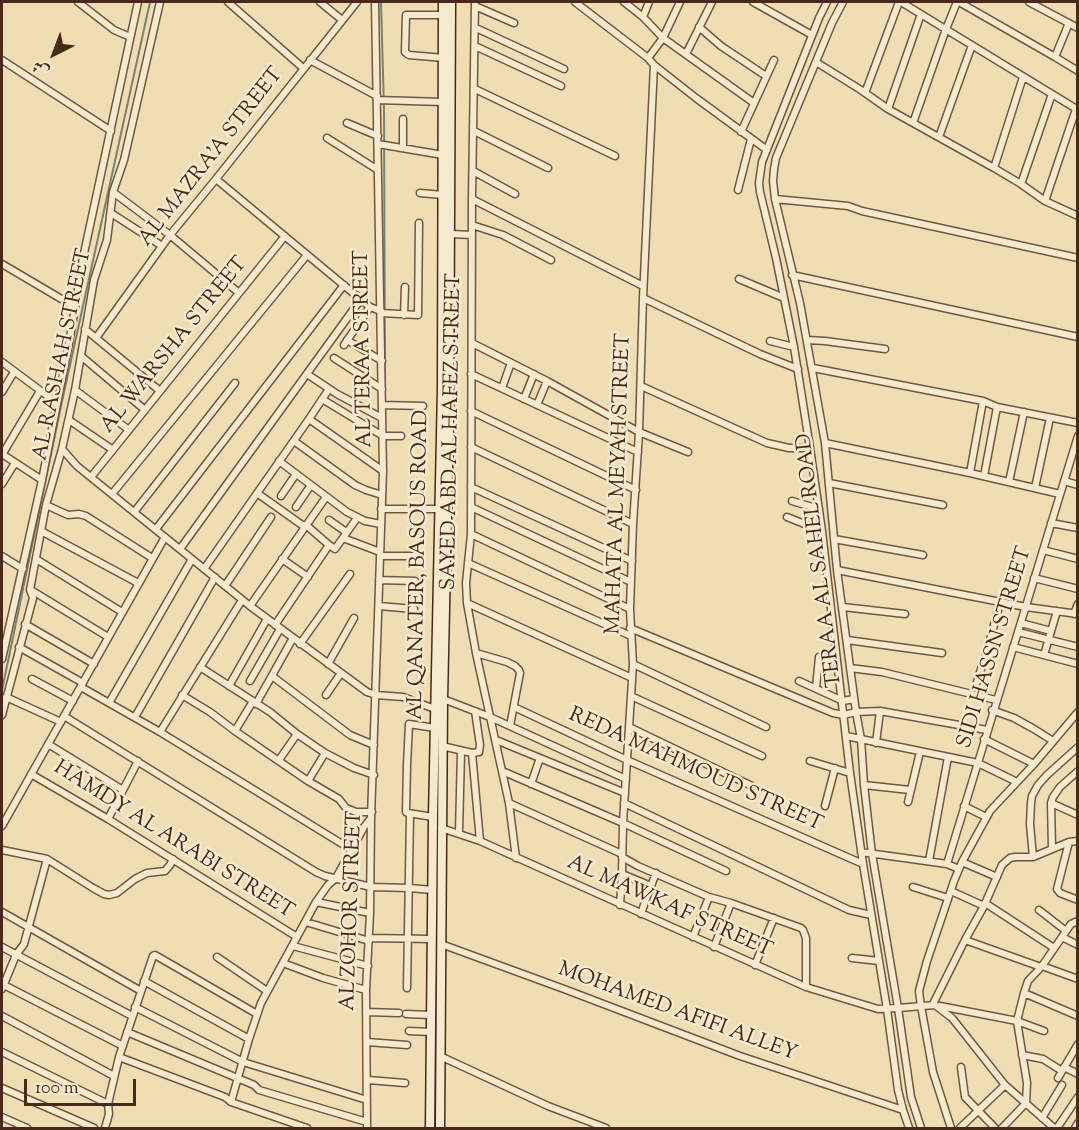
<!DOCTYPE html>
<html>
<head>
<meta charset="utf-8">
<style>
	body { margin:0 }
	#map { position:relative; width:1079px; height:1130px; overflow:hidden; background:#efdeb3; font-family:"Sorts Mill Goudy",Amiri,serif }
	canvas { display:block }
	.frame { position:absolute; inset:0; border:3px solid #48291c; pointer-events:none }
	.north { position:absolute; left:24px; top:24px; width:60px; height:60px; -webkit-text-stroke:4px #f5eace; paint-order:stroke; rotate:222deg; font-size:16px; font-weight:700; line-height:24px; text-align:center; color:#48291c }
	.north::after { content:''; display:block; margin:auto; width:21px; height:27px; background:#48291c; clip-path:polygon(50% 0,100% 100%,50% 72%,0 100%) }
	.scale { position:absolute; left:24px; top:1079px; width:112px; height:27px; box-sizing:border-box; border:3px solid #48291c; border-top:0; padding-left:8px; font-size:18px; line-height:21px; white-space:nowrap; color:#48291c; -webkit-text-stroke:4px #f5eace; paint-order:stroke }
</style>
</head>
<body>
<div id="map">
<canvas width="1079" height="1130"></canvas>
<div class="frame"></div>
<div class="north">ش</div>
<div class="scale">100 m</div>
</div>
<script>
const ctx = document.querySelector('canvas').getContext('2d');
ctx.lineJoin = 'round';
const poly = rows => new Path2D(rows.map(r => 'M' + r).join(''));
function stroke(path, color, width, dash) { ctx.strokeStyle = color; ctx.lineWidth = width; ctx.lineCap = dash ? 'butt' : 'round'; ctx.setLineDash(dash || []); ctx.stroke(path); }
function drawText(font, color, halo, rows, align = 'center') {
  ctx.font = font + ' "Sorts Mill Goudy",serif'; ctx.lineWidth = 5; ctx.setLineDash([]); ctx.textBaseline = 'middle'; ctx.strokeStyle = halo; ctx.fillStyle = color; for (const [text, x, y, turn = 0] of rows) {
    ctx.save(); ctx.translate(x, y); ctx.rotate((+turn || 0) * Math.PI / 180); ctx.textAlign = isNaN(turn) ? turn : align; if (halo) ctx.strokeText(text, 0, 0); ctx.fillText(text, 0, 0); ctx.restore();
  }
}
stroke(poly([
	[381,2,384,110,385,387],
	[2,690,61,406,150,2]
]), '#798270', 2);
const street = poly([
	[78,2,114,30,130,37],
	[228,2,303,68],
	[320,2,342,20],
	[475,2,472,199,471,534,466,583,467,603,476,653,509,803,516,858],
	[575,2,648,58,654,65,696,98,767,150],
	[624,2,643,17,663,38,754,103],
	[753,2,812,35],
	[827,2,819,18,762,162,759,183,760,192,776,258,794,347,810,448,822,531,850,773,863,864,887,1009,898,1090,903,1110,909,1128],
	[843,2,832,23,776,158,774,169,773,181,775,199,800,303,825,443,837,570,856,712,861,739,864,785,872,854,898,1008,911,1097,921,1128],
	[901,2,1078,110],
	[959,2,1055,57,1078,71],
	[1029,2,1078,28],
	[475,6,514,23],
	[443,15,406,15,405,52,409,55,444,58],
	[643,17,649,2],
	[699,27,721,46,766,76],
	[476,28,564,69],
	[475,46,561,86],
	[686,54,712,2],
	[1055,57,1069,23],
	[648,58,663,38,680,2],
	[2,60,111,131],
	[310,60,377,96],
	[816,62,861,90,888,109,994,168,1021,184,1045,201,1078,216],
	[475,89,615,156],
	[865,93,899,2],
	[377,100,443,102],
	[888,109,921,14],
	[347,123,378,136],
	[913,123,946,29,957,2],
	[474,131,548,168],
	[741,132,774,60],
	[939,137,972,45],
	[327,138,378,170],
	[378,144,443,155],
	[403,148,403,119],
	[994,168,1023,77],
	[473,171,515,194],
	[216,179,370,307,381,311],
	[1021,184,1052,94],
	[738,190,751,139],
	[113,192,170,235,239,293],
	[420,193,443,195],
	[472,199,643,286],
	[775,199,848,206,862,211,1078,258],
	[1045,201,1076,109],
	[111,213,162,246],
	[472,225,503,235,551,260],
	[451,234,472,235],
	[2,264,75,307],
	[792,275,1078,337],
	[739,279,784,298],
	[643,298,760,354,798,369],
	[381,313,418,315,419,223],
	[404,315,405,287],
	[85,329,160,391],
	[96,338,170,235,216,179,357,2],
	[347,340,382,361],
	[807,340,825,341,885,349],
	[770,341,794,347],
	[472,343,547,381,639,432,688,452],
	[344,345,370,307],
	[81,356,145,410],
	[334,358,382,389],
	[2,362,57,403],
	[813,368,983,401,997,407,1078,423],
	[307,374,337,394,382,418],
	[471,374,638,452],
	[641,386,767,443,789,448,810,448],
	[502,388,511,363],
	[75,390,129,430],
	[2,392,14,372],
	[322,399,383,436,401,436],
	[524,399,534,374],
	[382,405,423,406],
	[537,405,547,381],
	[471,411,636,490],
	[309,419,383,471],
	[69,420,113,450],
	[294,441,355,485,366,490,382,495],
	[825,443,970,473,1060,494],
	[471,447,633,524],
	[62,449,77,466,250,606,367,692,376,695,403,697,435,709],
	[2,454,42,480],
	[2,455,40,391],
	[279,461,347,512,365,521,381,524],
	[970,473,983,401],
	[984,476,997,407],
	[91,477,285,236],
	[1064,481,1078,485],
	[1009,482,1024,412],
	[829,483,943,505],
	[2,484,15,463],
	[471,487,632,561],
	[1035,488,1050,418],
	[257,493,302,525,306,525,329,545],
	[112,494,307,255],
	[281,496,296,474],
	[792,501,819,509],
	[46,505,68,515,79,514,86,516,152,558],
	[296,507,311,485],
	[471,507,631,582],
	[381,509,439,509],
	[135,511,235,383],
	[787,517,822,531],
	[329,520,346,532],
	[1051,523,1078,528],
	[156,529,344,285],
	[41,531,138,583],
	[471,534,630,609],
	[343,538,380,552],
	[834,539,923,555],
	[180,549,361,299],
	[1043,550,1078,559],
	[2,556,23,569],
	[380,556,415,556],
	[36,559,122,612],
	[282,559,308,577],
	[468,563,631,636],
	[204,569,309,419,329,389],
	[837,570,1026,607,1078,614],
	[1034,578,1078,589],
	[379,580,415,581],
	[225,586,271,517],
	[31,590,108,637],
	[467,603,632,678],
	[250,606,326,497],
	[379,606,414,609],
	[843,607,905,614],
	[1074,614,1078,604],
	[1021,623,1051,631],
	[25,624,94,664],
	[275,625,329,545,335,549,357,518],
	[630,628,833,713,844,715,856,712,880,711,987,730],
	[1018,632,1078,647],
	[847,640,942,653],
	[300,644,350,574],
	[19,647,83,683],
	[1013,647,1078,664],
	[476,653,507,662,515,666,519,670,520,673,510,726],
	[1044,655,1057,611],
	[2,659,42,480,70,338,83,258,138,2],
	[328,664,354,618],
	[633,664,766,727],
	[200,667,270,712,297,734,325,753,354,768,374,775],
	[850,668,882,672,996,700],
	[272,676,350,735,374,745],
	[32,679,73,701],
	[250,681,280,629],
	[799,681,843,701,854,699],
	[977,682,989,644,1000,602],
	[229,686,267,619],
	[81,687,160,732,352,850],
	[816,688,819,657],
	[182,695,210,712,235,731,308,781,339,799,346,808,356,812,372,812],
	[326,695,341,673],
	[631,696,762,756],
	[6,697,61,722],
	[443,699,490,717,626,779],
	[109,703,192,559],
	[256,704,293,638],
	[514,707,627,760,863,864],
	[992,710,1014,718,1034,729,1053,741],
	[2,715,33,598,30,590,41,531,46,505,62,449,75,390,94,280,107,240,113,192,124,160,160,2],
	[64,716,316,872,325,876,371,887,409,888,433,890],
	[135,717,215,577],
	[629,727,754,787],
	[235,731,253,701],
	[160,732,242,600],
	[846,736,978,763,1017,782],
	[984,739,1034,764],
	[496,740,625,793],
	[876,743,880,711],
	[48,744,123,790],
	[442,746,472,753,479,752,480,745,475,711],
	[472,753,480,841],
	[279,760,297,734],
	[810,761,850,773],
	[502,771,623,823,726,871],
	[31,774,108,819,297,937],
	[308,781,325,753],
	[531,784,540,758],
	[864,785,910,790],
	[908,802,920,752],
	[509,803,622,854],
	[624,803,849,910,871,915],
	[1051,803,1078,815],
	[825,806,835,768],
	[964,806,986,817],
	[433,817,408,813,406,812,407,765,409,724,435,728],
	[108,819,138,761],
	[2,826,165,537],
	[441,828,480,841,806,987,878,1009,898,1008,935,1005,952,1018,1005,1085,1054,1128],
	[459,833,461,751],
	[1069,842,1057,889,1060,893,1078,900],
	[1052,848,1051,803,1053,797,1060,787,1078,771],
	[2,850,47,859,93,888,104,894,109,895,117,893,135,879,147,873,165,871,170,865,173,859],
	[861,852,947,864,959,869],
	[622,857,638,866,709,897,731,903,801,928,803,930,806,938,806,987],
	[1033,857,1030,824,1031,803,1032,796,1038,785,1047,775,1078,747],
	[929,861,948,757],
	[962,862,997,877],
	[947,864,1078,436],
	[622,874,651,886],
	[913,887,948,898],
	[951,891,984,906],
	[316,902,370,913],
	[985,903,1054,948],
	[620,905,622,874,623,823,633,664,630,609,633,524,639,432,643,298,654,65],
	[1039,910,1066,931],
	[2,912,141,991],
	[641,914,646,899,656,873],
	[306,922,369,941],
	[693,937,709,897],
	[1062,937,1078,945],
	[369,938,432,939],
	[965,940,1041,967],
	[441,944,564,989,740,1056,903,1110],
	[293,946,368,966],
	[2,947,132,1016],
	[714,947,731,903],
	[217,957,267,991],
	[852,958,879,961],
	[283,963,323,978,366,990],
	[755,965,774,918],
	[1042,966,1078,979],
	[144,981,249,1039],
	[2,984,123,1046],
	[407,988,410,814],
	[2,989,16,955,24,944,47,859],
	[1024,993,1078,1016],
	[933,1004,965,940,984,906,1002,865,1010,858,1015,857,1033,857,1069,842,1078,841],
	[940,1006,1017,1021,1044,1031],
	[135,1007,243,1062,367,1100],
	[366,1012,399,1013],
	[406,1014,431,1015],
	[2,1016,114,1076],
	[409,1031,431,1032],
	[127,1032,254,1085,259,1090,367,1122],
	[367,1042,407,1045],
	[2,1052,108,1104],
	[1022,1055,1043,1059,1062,1071],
	[440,1056,548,1106,606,1128],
	[119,1057,225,1097,231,1102,307,1128],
	[961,1067,965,1097,995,1128],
	[1064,1067,1078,1074],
	[1058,1078,1078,1044],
	[368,1080,405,1083],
	[2,1088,94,1128],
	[231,1102,249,1039,261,1003,316,902,328,885,336,878,364,827,371,818],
	[2,1117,27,1128],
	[1042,1118,1062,1085],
	[105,1128,109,1114,108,1104,119,1057,153,956,155,955,257,1014],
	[367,1128,366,990,370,913,371,818,383,471,375,2],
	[951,1128,933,1072,921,1006,919,991,927,961,954,881,962,862,990,811,1034,764,1078,712],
	[960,1128,1005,1085],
	[1002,1128,1026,1103,1027,1083,1017,1021,1024,993,1028,981,1042,966,1071,924,1078,921],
	[1057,1128,1078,1097],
	[1075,1128,1078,1123]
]);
const secondary = poly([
	[430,1128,433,817,442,387,443,2],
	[440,1128,443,699,449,427,451,2]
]);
stroke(street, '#725642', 9);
stroke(secondary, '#48291c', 11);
stroke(street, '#f5eace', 6);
stroke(secondary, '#f5eace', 8);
drawText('21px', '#48291c', '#f5eace', [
	["AL MAZRA'A STREET",212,158,-52],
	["AL WARSHA STREET",175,346,-51],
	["AL TERAA STREET",365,349,-91],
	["AL RASHAH STREET",64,355,-78],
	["SAYED ABD AL HAFEZ STREET",453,432,-89],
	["MAHATA AL MEYAH STREET",620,484,-88],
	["TERAA AL SAHEL ROAD",821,560,-97],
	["AL QANATER, BASOUS ROAD",420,565,-89],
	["SIDI HASSN STREET",996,648,-73],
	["REDA MAHMOUD STREET",695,771,24],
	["HAMDY AL ARABI STREET",173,841,32],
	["AL MAWKAF STREET",669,908,24],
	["AL ZOHOR STREET",353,911,-88],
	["MOHAMED AFIFI ALLEY",677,1013,20]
]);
</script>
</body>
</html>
